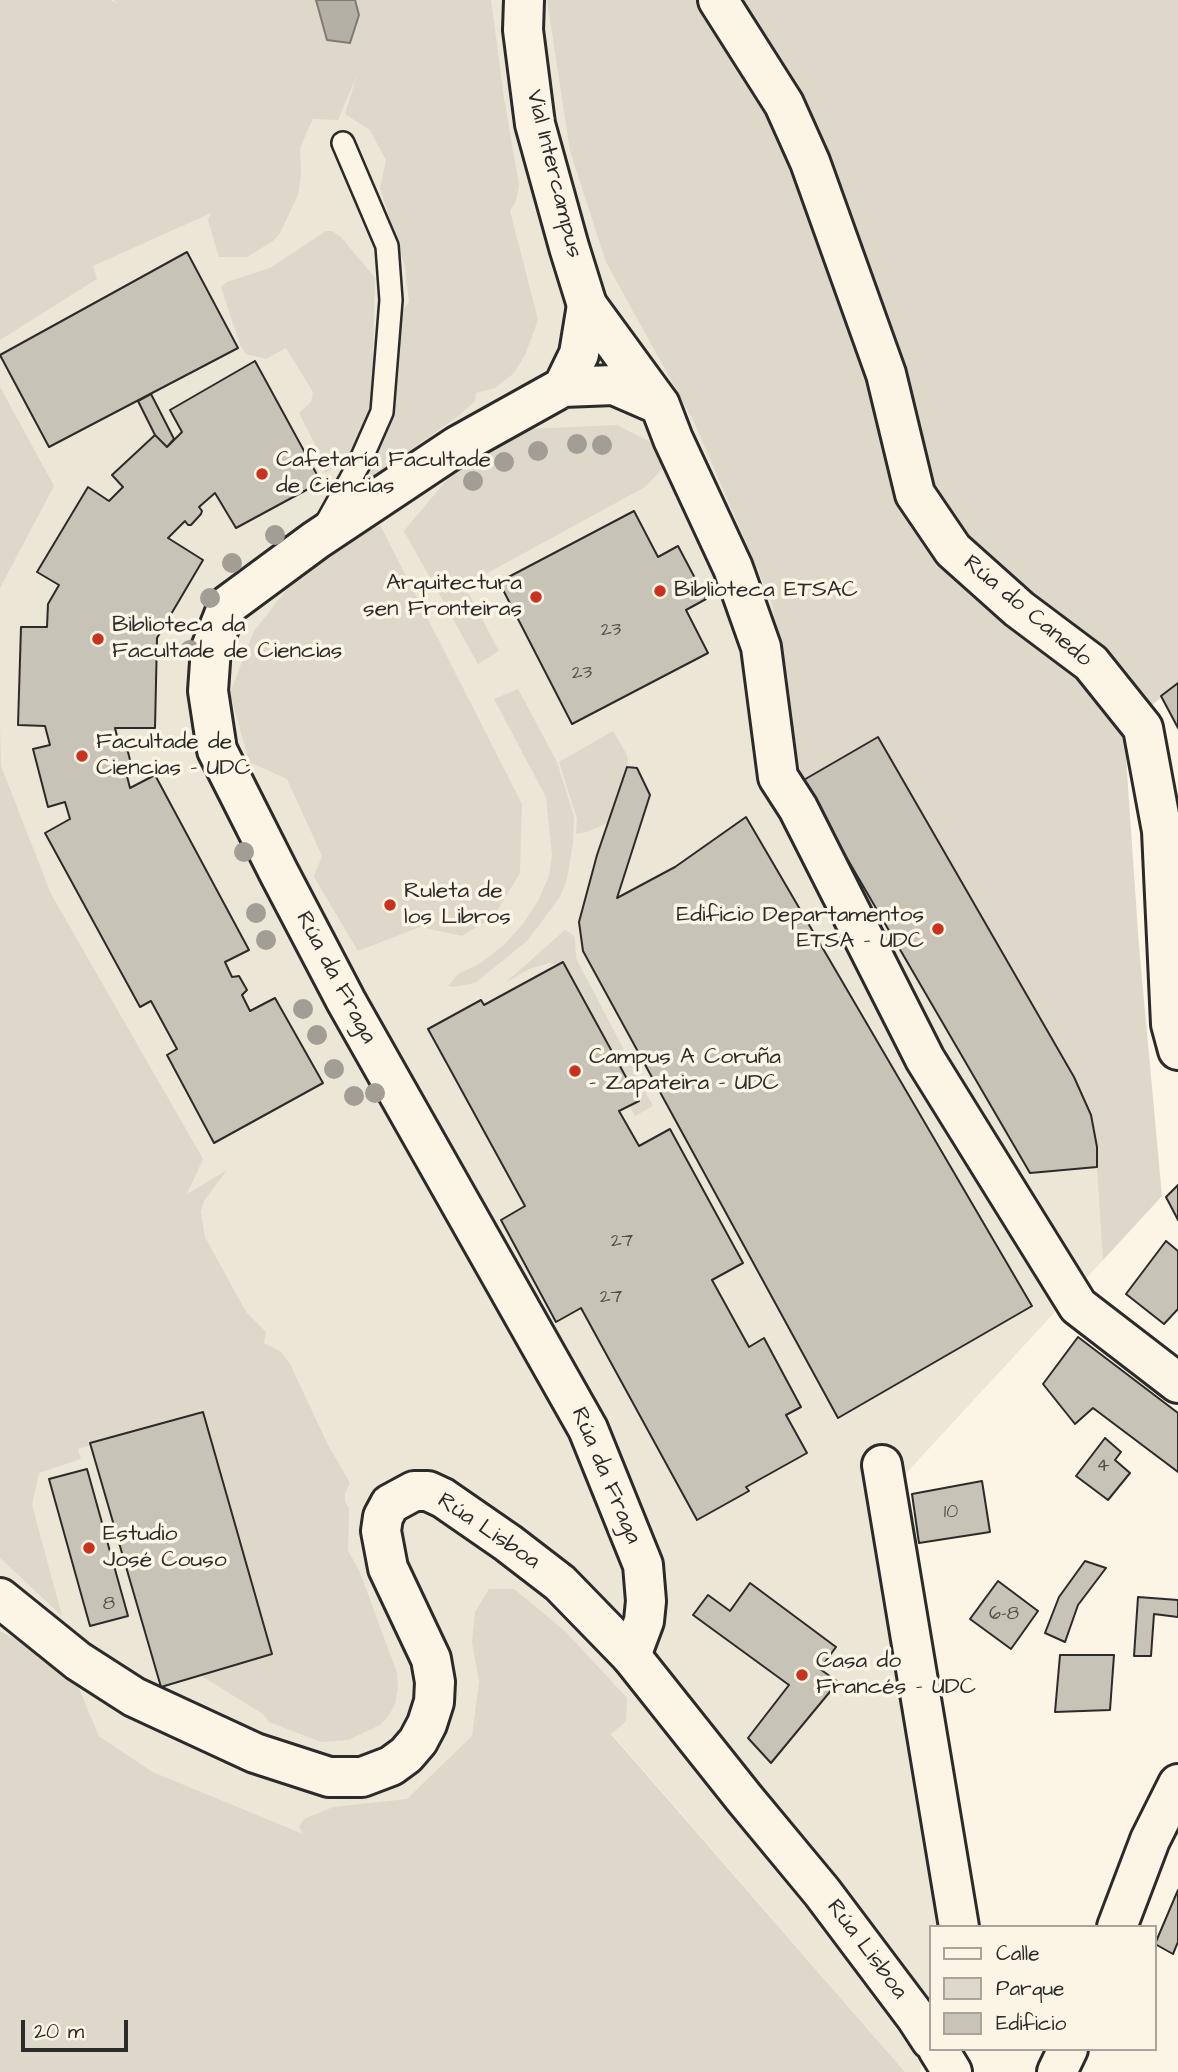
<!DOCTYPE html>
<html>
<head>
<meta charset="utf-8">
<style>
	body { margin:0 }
	#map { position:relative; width:1178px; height:2072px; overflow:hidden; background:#fcf5e5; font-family:"Architects Daughter",sans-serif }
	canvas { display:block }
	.legend { position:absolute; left:929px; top:1925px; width:228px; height:126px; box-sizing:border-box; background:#fcf5e5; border:2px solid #a8a49b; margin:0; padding:9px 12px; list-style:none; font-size:21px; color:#2b2b2b }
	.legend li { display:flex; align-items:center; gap:14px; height:35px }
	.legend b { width:35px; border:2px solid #a8a49b }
	.scale { position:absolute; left:21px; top:2020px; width:107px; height:32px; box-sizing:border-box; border:4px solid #2b2b2b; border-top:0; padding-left:9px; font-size:21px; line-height:24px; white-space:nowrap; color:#2b2b2b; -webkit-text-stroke:5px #fcf5e5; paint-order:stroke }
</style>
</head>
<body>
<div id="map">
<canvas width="1178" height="2072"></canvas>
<ul class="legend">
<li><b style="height:9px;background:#fcf5e5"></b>Calle</li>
<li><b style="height:19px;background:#ded8ca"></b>Parque</li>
<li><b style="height:19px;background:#c8c3b7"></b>Edificio</li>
</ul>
<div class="scale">20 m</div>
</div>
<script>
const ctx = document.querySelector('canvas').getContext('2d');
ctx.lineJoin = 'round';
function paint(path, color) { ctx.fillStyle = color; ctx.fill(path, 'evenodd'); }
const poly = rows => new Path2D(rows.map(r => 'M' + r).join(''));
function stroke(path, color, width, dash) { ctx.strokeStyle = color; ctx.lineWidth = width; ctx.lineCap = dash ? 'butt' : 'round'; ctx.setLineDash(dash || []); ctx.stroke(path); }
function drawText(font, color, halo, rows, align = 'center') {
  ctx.font = font + ' "Architects Daughter",sans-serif'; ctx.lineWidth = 7; ctx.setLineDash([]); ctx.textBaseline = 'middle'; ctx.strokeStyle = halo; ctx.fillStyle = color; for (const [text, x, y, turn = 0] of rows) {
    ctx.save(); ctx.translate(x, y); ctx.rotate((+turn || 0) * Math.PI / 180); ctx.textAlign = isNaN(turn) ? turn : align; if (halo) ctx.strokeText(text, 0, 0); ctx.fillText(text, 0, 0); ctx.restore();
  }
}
paint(poly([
	[0,0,560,0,1162,1196,874,1508,943,1927,931,1927,931,2033,920,2072,905,2072,611,1733,304,1835,153,1772,99,1736,79,1688,30,1646,0,1631]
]), '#ece6d7');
paint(poly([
	[0,0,111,0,118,4,114,0,491,0,504,98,519,185,516,201,510,211,538,320,525,355,514,373,495,388,476,393,475,401,457,417,401,457,371,482,353,490,392,325,409,302,405,267,380,188,386,160,370,130,345,114,357,75,338,120,313,119,309,127,300,148,301,175,298,195,280,233,273,241,247,257,219,257,208,220,211,213,93,266,97,279,0,340],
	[547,0,1178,0,1178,683,1124,729,1139,946,1162,1196,1103,1260,1097,1167,1091,1115,1074,1077,878,737,802,781,772,603,694,422,606,262,570,151],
	[326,231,332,231,341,237,375,278,373,352,377,362,370,406,365,430,356,447,346,460,325,473,319,452,299,413,311,402,313,392,286,348,266,359,246,354,240,345,221,287,227,282,270,268],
	[0,387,54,486,0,588],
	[617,425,656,445,664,467,645,487,482,576,461,579,499,651,478,664,404,531,461,463,527,429],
	[380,525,522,804,520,873,494,916,462,936,420,927,358,951,314,877,322,856,287,779,249,762,230,693,254,631,305,566],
	[518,689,557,762,574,816,573,843,567,879,560,897,527,941,475,983,453,987,448,986,458,974,479,964,503,946,523,924,538,901,549,876,552,855,546,797,494,699],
	[0,726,1,766,51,894,203,1159,187,1194,227,1170,204,1201,201,1212,205,1237,246,1312,266,1332,264,1343,280,1351,289,1362,328,1445,350,1483,345,1493,345,1501,349,1509,348,1551,359,1570,397,1673,398,1689,395,1704,389,1715,380,1725,348,1740,321,1742,269,1722,263,1714,200,1675,272,1654,202,1409,197,1413,78,1449,81,1459,39,1473,32,1505,62,1616,0,1558],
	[613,731,627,755,628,762,611,821,587,832,576,834,577,819,559,762],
	[565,930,572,934,575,938,576,958,653,1106,635,1116,629,1105,638,1100,563,962,556,965,549,963,529,969,505,983],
	[489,1589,514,1589,565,1631,627,1698,626,1721,611,1734,905,2072,0,2072,0,1631,30,1646,79,1688,99,1736,153,1772,303,1834,299,1827,304,1819,333,1807,407,1799,472,1736,479,1681,472,1643,475,1612]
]), '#ded8ca');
const water = poly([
	[316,0,355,0,359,15,350,43,327,40,316,0]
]);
paint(water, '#b4b0a5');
stroke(water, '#7d7b74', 2);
const building = poly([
	[187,252,238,348,49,447,0,355,187,252],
	[255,361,321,482,236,528,215,493,199,507,202,511,201,514,191,525,188,525,185,521,168,538,203,560,157,638,155,728,115,728,120,748,127,748,131,764,125,768,130,788,155,775,249,950,225,962,232,977,239,976,247,990,242,995,250,1011,275,998,323,1083,214,1143,167,1055,177,1049,151,1001,140,1007,45,833,70,819,65,802,48,807,33,749,50,745,45,726,18,725,21,627,47,627,48,604,59,585,37,572,88,487,109,501,123,487,112,475,155,435,167,447,182,432,170,410,255,361],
	[151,394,174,439,167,447,155,435,138,401,151,394],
	[634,511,658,557,678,546,706,599,686,610,708,653,572,724,499,582,634,511],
	[1178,683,1178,728,1161,696,1178,683],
	[878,737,1074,1077,1091,1115,1097,1147,1097,1167,1030,1173,802,781,878,737],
	[627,767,637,768,650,795,617,898,675,867,746,817,1032,1306,838,1418,583,951,579,922,597,855,627,767],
	[563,962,639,1101,619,1111,639,1146,670,1129,743,1263,712,1280,749,1347,764,1338,801,1407,786,1415,807,1453,746,1487,749,1491,697,1520,581,1308,556,1322,501,1220,525,1206,428,1029,481,1000,484,1005,563,962],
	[1178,1185,1178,1220,1166,1197,1178,1185],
	[1166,1241,1178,1251,1178,1309,1164,1324,1126,1294,1166,1241],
	[1078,1337,1178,1413,1178,1472,1093,1408,1075,1424,1043,1384,1078,1337],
	[203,1412,272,1654,161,1687,90,1443,203,1412],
	[1105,1438,1121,1452,1115,1460,1130,1473,1108,1500,1076,1476,1105,1438],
	[87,1469,128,1616,90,1626,49,1479,87,1469],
	[982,1481,990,1532,919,1543,912,1494,982,1481],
	[1085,1561,1106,1568,1078,1605,1065,1642,1045,1633,1059,1597,1085,1561],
	[998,1581,1038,1611,1011,1649,970,1619,998,1581],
	[750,1583,836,1647,820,1669,838,1682,771,1763,748,1738,789,1685,693,1615,708,1595,730,1611,750,1583],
	[1138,1597,1178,1600,1178,1617,1154,1614,1151,1656,1134,1656,1138,1597],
	[1060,1655,1114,1655,1110,1710,1055,1712,1060,1655],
	[1178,1890,1178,1942,1173,1954,1155,1944,1178,1890]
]);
paint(building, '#c8c3b7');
stroke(building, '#2b2b2b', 2);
const service = poly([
	[324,527,359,464,382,412,391,300,387,246,343,143]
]);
const minor = poly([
	[718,0,784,104,810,162,886,374,915,494,953,550,1019,609,1091,663,1143,728,1162,831,1171,1024,1178,1050],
	[587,305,660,405],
	[563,387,579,354,587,305],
	[882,1465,959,1927],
	[631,1656,644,1621,646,1601,643,1565,588,1429,346,1001,279,873,217,750,208,691,211,648,228,605,316,540,457,446,563,387,614,385,660,405,673,439,733,568,761,647,778,777,798,808,925,1059,1078,1306,1178,1383],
	[1117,1927,1150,1840,1178,1784],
	[1057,2072,1068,2049]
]);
const tertiary = poly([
	[524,0,523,30,535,124,569,247,587,305],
	[0,1598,78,1661,134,1697,255,1753,329,1777,362,1777,391,1766,406,1755,418,1741,427,1724,434,1702,435,1682,431,1659,388,1568,381,1531,383,1517,390,1504,414,1491,428,1491,443,1498,508,1543,560,1583,631,1656,744,1798,822,1892,916,2017,931,2040],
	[938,2049,952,2072]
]);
stroke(service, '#2b2b2b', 26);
stroke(minor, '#2b2b2b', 44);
stroke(tertiary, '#2b2b2b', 44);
stroke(service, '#fcf5e5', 21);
stroke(minor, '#fcf5e5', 38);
stroke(tertiary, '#fcf5e5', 38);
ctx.fillStyle = '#a29e95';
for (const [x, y] of [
	[577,444],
	[602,445],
	[538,451],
	[504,462],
	[473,481],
	[275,535],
	[232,563],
	[210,598],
	[190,650],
	[244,852],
	[256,913],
	[266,940],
	[303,1009],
	[317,1035],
	[334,1069],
	[375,1093],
	[354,1096]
]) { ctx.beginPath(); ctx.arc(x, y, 10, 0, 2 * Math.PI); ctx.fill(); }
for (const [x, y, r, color] of [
	[262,474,7,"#c8321e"],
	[660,591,7,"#c8321e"],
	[536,597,7,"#c8321e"],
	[98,639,7,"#c8321e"],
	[82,756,7,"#c8321e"],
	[390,905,7,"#c8321e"],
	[938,929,7,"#c8321e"],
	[575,1071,7,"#c8321e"],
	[89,1548,7,"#c8321e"],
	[802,1675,7,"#c8321e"]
]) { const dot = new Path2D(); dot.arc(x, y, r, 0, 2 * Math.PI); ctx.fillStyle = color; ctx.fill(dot); stroke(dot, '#fcf5e5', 2.5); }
drawText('19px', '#52514e', null, [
	["23",611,631],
	["23",582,674],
	["27",622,1242],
	["27",611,1298],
	["4",1103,1467],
	["10",951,1513],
	["8",109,1605],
	["6-8",1004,1615]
]);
drawText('23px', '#2b2b2b', '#fcf5e5', [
	["Vial Intercampus",553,174,76],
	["Rúa do Canedo",1027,612,40],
	["Rúa da Fraga",335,978,62],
	["Rúa da Fraga",605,1476,67],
	["Rúa Lisboa",488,1532,34],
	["Rúa Lisboa",866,1950,53]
]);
drawText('23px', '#2b2b2b', '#fcf5e5', [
	["Cafetaría Facultade",276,461],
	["de Ciencias",276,487],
	["Arquitectura",522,584,"right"],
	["sen Fronteiras",522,610,"right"],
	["Biblioteca ETSAC",674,591],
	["Biblioteca da",112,626],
	["Facultade de Ciencias",112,652],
	["Facultade de",96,743],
	["Ciencias - UDC",96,769],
	["Ruleta de",404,892],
	["los Libros",404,918],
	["Edificio Departamentos",924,916,"right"],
	["ETSA - UDC",924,942,"right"],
	["Campus A Coruña",589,1058],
	["- Zapateira - UDC",589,1084],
	["Estudio",103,1535],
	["José Couso",103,1561],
	["Casa do",816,1662],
	["Francés - UDC",816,1688]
], 'left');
</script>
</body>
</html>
